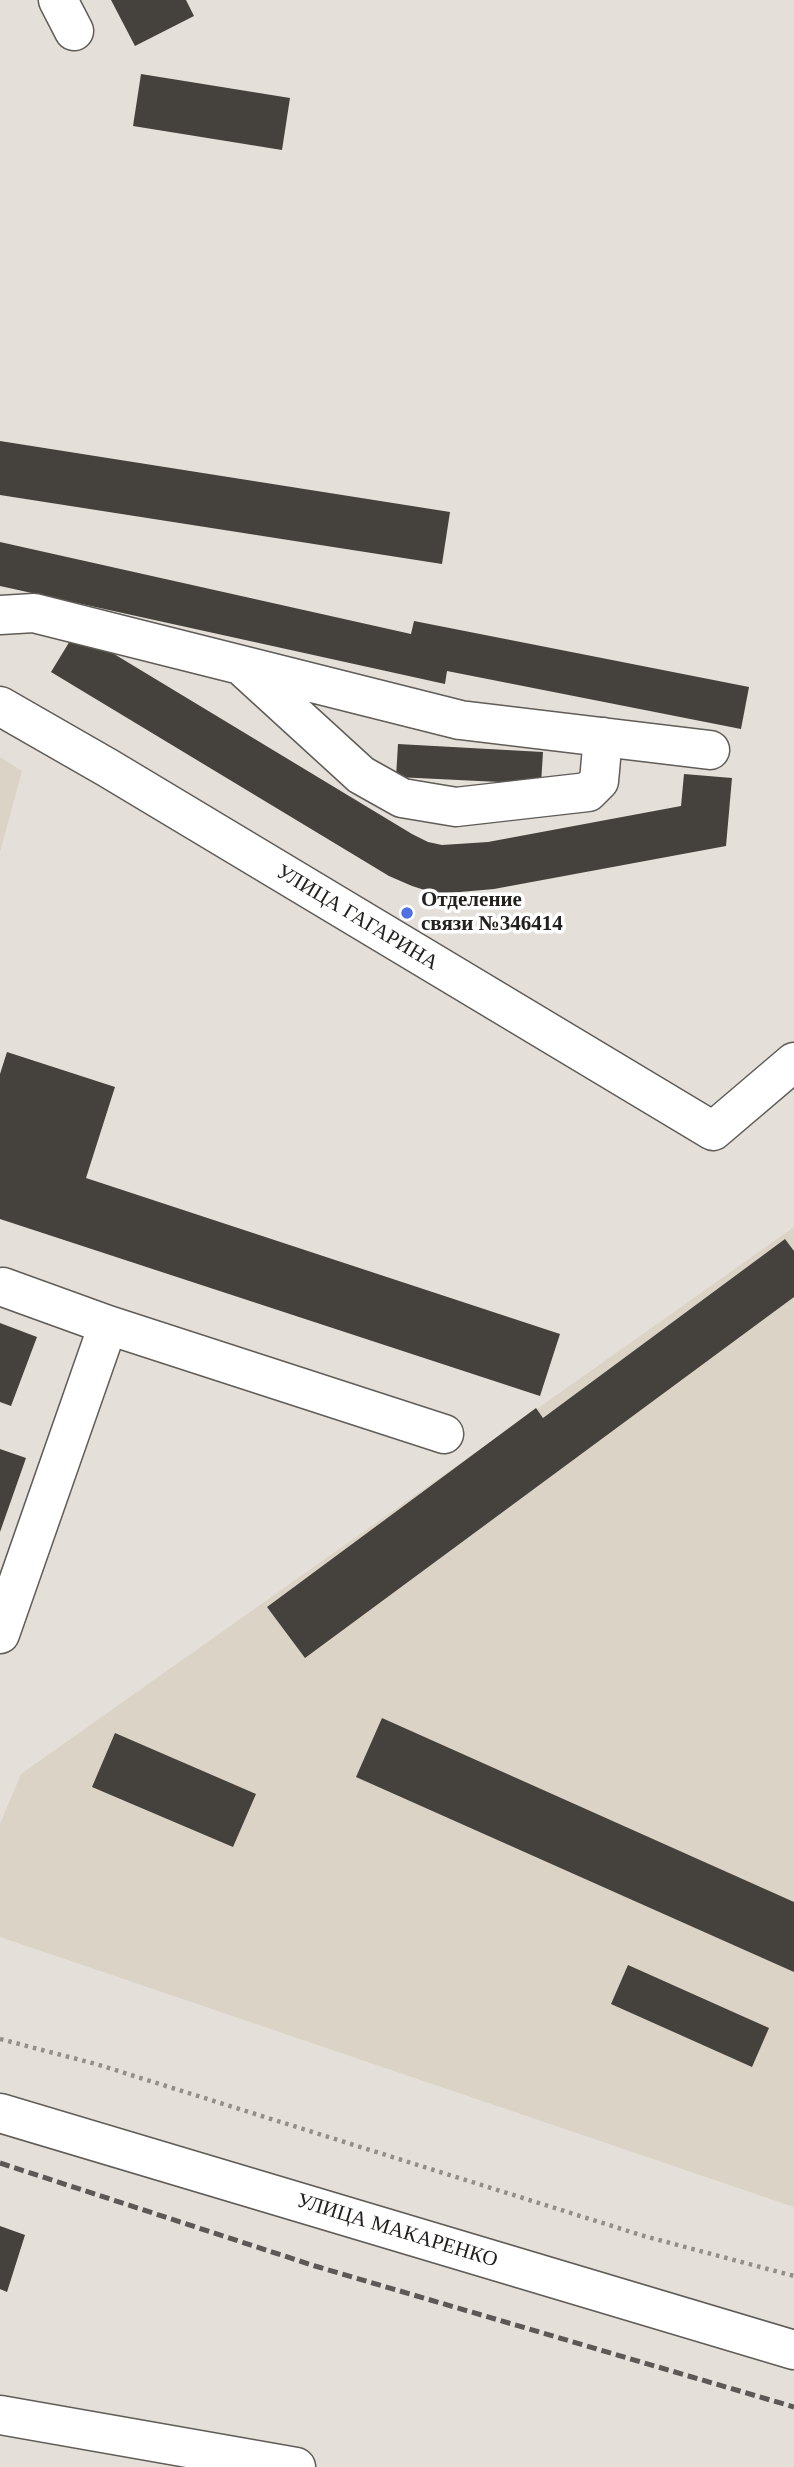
<!DOCTYPE html>
<html>
<head>
<meta charset="utf-8">
<style>
	body { margin:0 }
	canvas { display:block; background:#e4e0d9 }
</style>
</head>
<body>
<canvas width="794" height="2467"></canvas>
<script>
const ctx = document.querySelector('canvas').getContext('2d');
ctx.lineJoin = 'round';
function paint(path, color) { ctx.fillStyle = color; ctx.fill(path, 'evenodd'); }
const poly = rows => new Path2D(rows.map(r => 'M' + r).join(''));
function stroke(path, color, width, dash) { ctx.strokeStyle = color; ctx.lineWidth = width; ctx.lineCap = dash ? 'butt' : 'round'; ctx.setLineDash(dash || []); ctx.stroke(path); }
function drawText(font, color, halo, rows, align = 'center') {
  ctx.font = font + ' "Times New Roman",serif'; ctx.lineWidth = 7; ctx.setLineDash([]); ctx.textBaseline = 'middle'; ctx.strokeStyle = halo; ctx.fillStyle = color; for (const [text, x, y, turn = 0] of rows) {
    ctx.save(); ctx.translate(x, y); ctx.rotate((+turn || 0) * Math.PI / 180); ctx.textAlign = isNaN(turn) ? turn : align; if (halo) ctx.strokeText(text, 0, 0); ctx.fillText(text, 0, 0); ctx.restore();
  }
}
paint(poly([
	[0,757,22,771,0,852],
	[794,1227,794,2207,0,1937,0,1824,21,1774]
]), '#dbd3c6');
paint(poly([
	[111,0,186,0,194,16,135,46],
	[141,74,290,98,282,150,133,126],
	[0,441,450,512,442,564,0,495],
	[0,542,411,634,414,621,749,687,741,729,447,671,445,684,0,586],
	[76,631,412,834,428,842,442,845,488,842,681,806,684,774,732,778,726,846,494,889,437,894,412,886,389,876,51,672],
	[398,744,543,752,541,784,396,777],
	[7,1052,115,1087,86,1178,560,1334,540,1396,0,1219,0,1074],
	[785,1239,794,1251,794,1297,305,1658,267,1607,536,1408,543,1418],
	[0,1323,37,1337,11,1406,0,1402],
	[0,1449,26,1458,0,1532],
	[382,1718,794,1902,794,1972,356,1777],
	[115,1733,256,1794,233,1847,92,1787],
	[628,1965,769,2028,752,2067,611,2004],
	[0,2226,25,2235,7,2292,0,2289]
]), '#45413c');
const minor = poly([
	[58,0,74,31],
	[0,615,34,613,460,720,710,750],
	[245,669,361,775,402,798,456,807,588,792,599,781,603,737],
	[0,706,108,768,713,1131,794,1062],
	[3,1287,108,1325],
	[0,1634,108,1325,444,1434],
	[0,2415,296,2467]
]);
const major = poly([
	[0,2113,794,2350]
]);
stroke(minor, '#605c57', 41);
stroke(major, '#605c57', 41);
stroke(poly([
	[0,2039,96,2064,644,2236,794,2276]
]), '#928f8a', 4.5, [3.5, 5]);
stroke(minor, '#fff', 38);
stroke(major, '#fff', 38);
stroke(poly([
	[0,2163,315,2266,794,2407]
]), '#5b5855', 5, [10, 5]);
for (const [x, y, r, color] of [
	[407,913,7,"#5071e5"]
]) { const dot = new Path2D(); dot.arc(x, y, r, 0, 2 * Math.PI); ctx.fillStyle = color; ctx.fill(dot); stroke(dot, '#fff', 2.5); }
drawText('bold 21px', '#23211f', '#fff', [
	["Отделение",421,901],
	["связи №346414",421,925]
], 'left');
drawText('21px', '#23211f', '#fff', [
	["УЛИЦА ГАГАРИНА",357,918,31],
	["УЛИЦА МАКАРЕНКО",397,2231,17]
]);
</script>
</body>
</html>
